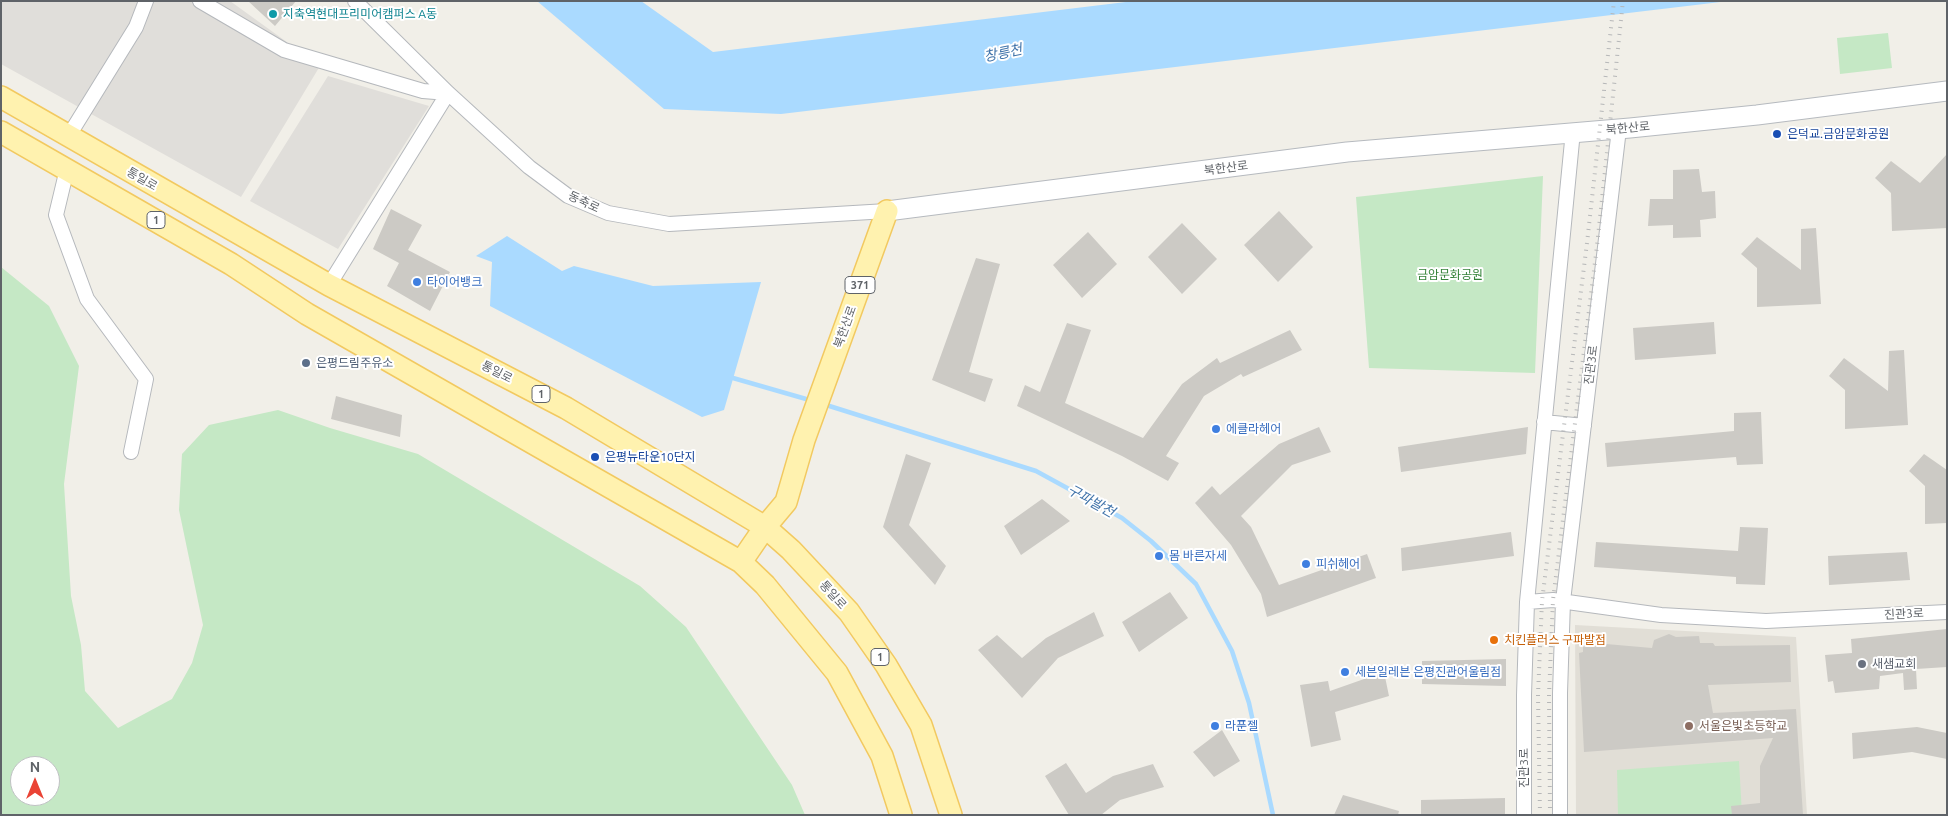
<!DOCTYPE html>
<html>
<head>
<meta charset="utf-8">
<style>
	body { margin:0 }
	#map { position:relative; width:1948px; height:816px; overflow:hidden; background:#f1efe8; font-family:Ubuntu,sans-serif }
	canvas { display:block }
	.frame { position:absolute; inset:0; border:2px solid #5f6368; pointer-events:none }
	.north { position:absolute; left:10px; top:756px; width:50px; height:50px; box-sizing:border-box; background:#fff; border:1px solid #bfc1c3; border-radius:50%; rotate:0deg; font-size:14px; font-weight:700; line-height:20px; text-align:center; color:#5f6368 }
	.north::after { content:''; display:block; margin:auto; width:18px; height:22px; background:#ea4335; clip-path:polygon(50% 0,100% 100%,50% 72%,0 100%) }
</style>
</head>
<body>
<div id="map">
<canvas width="1948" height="816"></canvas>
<div class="frame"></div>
<div class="north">N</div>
</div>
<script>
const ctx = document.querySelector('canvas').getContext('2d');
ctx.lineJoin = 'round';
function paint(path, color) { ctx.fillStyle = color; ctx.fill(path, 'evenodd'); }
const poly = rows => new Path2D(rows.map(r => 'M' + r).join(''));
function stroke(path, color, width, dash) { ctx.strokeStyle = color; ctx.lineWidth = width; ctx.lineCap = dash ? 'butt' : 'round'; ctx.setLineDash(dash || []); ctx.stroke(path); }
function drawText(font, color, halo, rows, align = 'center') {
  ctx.font = font + ' Ubuntu,"Noto Sans KR",sans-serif'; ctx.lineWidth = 4; ctx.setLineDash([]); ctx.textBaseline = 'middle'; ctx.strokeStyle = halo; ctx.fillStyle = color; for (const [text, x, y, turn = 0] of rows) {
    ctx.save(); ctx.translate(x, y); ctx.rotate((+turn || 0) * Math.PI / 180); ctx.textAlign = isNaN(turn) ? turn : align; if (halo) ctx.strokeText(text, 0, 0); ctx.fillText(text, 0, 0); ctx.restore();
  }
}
paint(poly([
	[1,1,230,1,320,66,241,197,1,64],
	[328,76,429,106,338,249,250,201]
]), '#e0deda');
paint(poly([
	[1575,625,1796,637,1807,815,1576,815]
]), '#e1ded6');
paint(poly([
	[1888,33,1892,68,1840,74,1837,38],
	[1543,176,1535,373,1369,368,1356,197],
	[1,267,49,306,79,366,64,484,71,596,81,645,85,691,118,728,172,699,192,663,203,625,179,510,182,454,209,425,278,410,330,428,418,454,640,586,686,627,792,785,805,815,1,815],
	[20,766,50,766,50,796,20,796],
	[1739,761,1742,815,1618,815,1617,770]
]), '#c5e8c5');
paint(poly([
	[537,1,641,1,713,52,1134,1,1729,1,781,114,664,109],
	[507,236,562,271,574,266,653,286,761,282,724,410,702,417,490,306,492,262,476,256]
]), '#aadaff');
stroke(poly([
	[733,378,813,401],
	[823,404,1036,471,1122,518,1151,541,1196,584,1232,651,1249,703,1273,815]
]), '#aadaff', 4.5);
paint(poly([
	[248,1,296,1,275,26],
	[1947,154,1947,228,1892,231,1891,193,1875,178,1891,161,1920,183],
	[1699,169,1702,192,1715,191,1716,218,1700,220,1701,237,1673,238,1673,225,1648,226,1650,199,1673,199,1673,170],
	[391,209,422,225,408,250,450,272,430,311,387,286,399,263,373,249],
	[1279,211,1313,247,1278,282,1244,245],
	[1182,223,1217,259,1182,294,1148,257],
	[1816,228,1821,304,1757,307,1757,268,1741,254,1757,237,1801,270,1801,229],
	[1088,232,1117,264,1082,298,1053,265],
	[976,258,1000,264,969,372,993,379,985,402,932,380],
	[1714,322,1716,354,1635,360,1633,328],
	[1067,323,1091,330,1065,403,1143,438,1182,384,1217,358,1220,363,1290,330,1302,350,1243,377,1241,374,1204,396,1166,456,1179,463,1168,481,1122,456,1017,406,1025,385,1040,392],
	[1904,350,1908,425,1845,429,1845,390,1829,376,1844,358,1888,391,1889,351],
	[336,396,402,415,400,437,331,419],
	[1761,412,1763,464,1737,465,1736,457,1607,467,1605,443,1734,431,1734,413],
	[1319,427,1331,452,1292,465,1241,516,1251,527,1279,585,1367,554,1376,578,1267,617,1261,594,1231,545,1195,503,1212,486,1220,495,1279,444],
	[1528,427,1526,454,1401,472,1398,447],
	[906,454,931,463,909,525,946,566,935,585,883,527],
	[1924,454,1947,470,1947,523,1925,524,1925,486,1909,471],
	[1042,499,1070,521,1021,555,1004,526],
	[1740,527,1768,528,1765,585,1736,584,1736,577,1594,567,1596,542,1738,551],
	[1511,532,1514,556,1402,571,1401,548],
	[1907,552,1910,580,1829,585,1828,556],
	[1170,592,1188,618,1139,652,1122,622],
	[1094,612,1104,636,1058,658,1022,698,978,650,997,635,1022,658,1046,638],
	[1947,629,1947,667,1916,669,1917,689,1904,690,1903,673,1880,676,1879,689,1835,693,1833,681,1828,682,1825,655,1852,653,1851,639],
	[1669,634,1676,637,1699,636,1700,643,1713,643,1715,646,1790,645,1791,682,1708,685,1713,713,1796,709,1803,815,1732,815,1731,806,1760,803,1760,766,1773,738,1584,752,1579,653,1583,652,1583,642,1652,648,1654,640],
	[1506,659,1506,686,1422,684,1422,661],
	[1384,672,1389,696,1335,712,1341,740,1311,747,1300,685,1328,681,1330,691],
	[1917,727,1947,733,1947,759,1912,752,1853,759,1852,733],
	[1222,730,1240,761,1214,777,1193,752],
	[1066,763,1086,793,1113,776,1153,764,1164,787,1120,800,1101,815,1069,815,1045,776],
	[1343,795,1399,811,1398,815,1334,815],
	[1505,798,1505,815,1421,815,1421,800]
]), '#cccac5');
const minor = poly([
	[200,1,284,50,423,91,448,93],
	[355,1,448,93,529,167,568,196,608,213,669,224,887,211],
	[68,137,136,27,146,1],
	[67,169,56,215,87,299,146,379,131,452],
	[329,285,448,93],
	[1544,422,1584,426],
	[1527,602,1553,600,1661,615,1766,621,1947,612],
	[1524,815,1524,695,1527,602,1573,131],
	[1560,815,1560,693,1563,601,1619,129]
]);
const secondary = poly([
	[887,211,1347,152,1630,128,1757,115,1947,91]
]);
const primary = poly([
	[1,97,329,285,566,408,765,527,791,550,849,612,886,665,921,725,951,815],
	[1,132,231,264,307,314,741,562,765,585,837,673,882,756,901,815],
	[741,562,765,527,786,502,804,440,887,211]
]);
stroke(minor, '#b5b8bc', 16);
stroke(secondary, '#b6babf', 21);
stroke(primary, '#f2c960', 24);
stroke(minor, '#fff', 14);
stroke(secondary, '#fff', 19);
stroke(primary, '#fff2af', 21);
stroke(poly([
	[1540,815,1538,695,1542,601,1587,243,1614,1],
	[1550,815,1549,695,1553,600,1597,246,1623,1]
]), '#b6b7b8', 4, [1, 6]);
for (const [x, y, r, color] of [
	[273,14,5,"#0f9aa8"],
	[1777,134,5,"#1a4fb4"],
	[417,282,5,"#3f7fe0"],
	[306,363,5,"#5c6f8a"],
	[1216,429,5,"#3f7fe0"],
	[595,457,5,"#1a4fb4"],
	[1159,556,5,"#3f7fe0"],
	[1306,564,5,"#3f7fe0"],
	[1494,640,5,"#e8710a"],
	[1862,664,5,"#6b7280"],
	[1345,672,5,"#3f7fe0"],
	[1215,726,5,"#3f7fe0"],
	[1689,726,5,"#8d6e63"]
]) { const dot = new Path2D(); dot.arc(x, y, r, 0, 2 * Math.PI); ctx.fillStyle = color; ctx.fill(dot); stroke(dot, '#fff', 2); }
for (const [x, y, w] of [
	[156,220,18],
	[860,285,30],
	[541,394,18],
	[880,657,18]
]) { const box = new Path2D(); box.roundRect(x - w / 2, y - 8.5, w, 17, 4); ctx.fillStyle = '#fff'; ctx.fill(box); stroke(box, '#5f6368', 1); }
drawText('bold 11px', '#5f6368', null, [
	["1",156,220],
	["371",860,285],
	["1",541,394],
	["1",880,657]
]);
drawText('12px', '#0d838f', '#fff', [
	["지축역현대프리미어캠퍼스 A동",283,14]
], 'left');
drawText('12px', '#5f6368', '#fff', [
	["북한산로",1628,128,-5],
	["북한산로",1226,168,-7],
	["통일로",142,179,30],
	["동축로",584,202,25],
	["북한산로",845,327,-70],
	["진관3로",1591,365,-83],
	["통일로",497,372,27],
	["통일로",833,595,48],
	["진관3로",1904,614,-3],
	["진관3로",1524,768,-90]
]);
drawText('12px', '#164399', '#fff', [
	["은덕교.금암문화공원",1787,134],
	["은평뉴타운10단지",605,457]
], 'left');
drawText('12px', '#348238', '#fff', [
	["금암문화공원",1450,275]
]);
drawText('12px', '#366cbe', '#fff', [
	["타이어뱅크",427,282],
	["에클라헤어",1226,429],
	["몸 바른자세",1169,556],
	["피쉬헤어",1316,564],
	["세븐일레븐 은평진관어울림점",1355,672],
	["라푼젤",1225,726]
], 'left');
drawText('12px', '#4e5e75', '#fff', [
	["은평드림주유소",316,363]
], 'left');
drawText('12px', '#c56008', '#fff', [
	["치킨플러스 구파발점",1504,640]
], 'left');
drawText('12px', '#5b616d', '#fff', [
	["새샘교회",1872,664]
], 'left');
drawText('12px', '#785e54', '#fff', [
	["서울은빛초등학교",1699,726]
], 'left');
drawText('italic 14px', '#4174aa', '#fff', [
	["창릉천",1003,53,-12],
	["구파발천",1091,501,29]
]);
</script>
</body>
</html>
